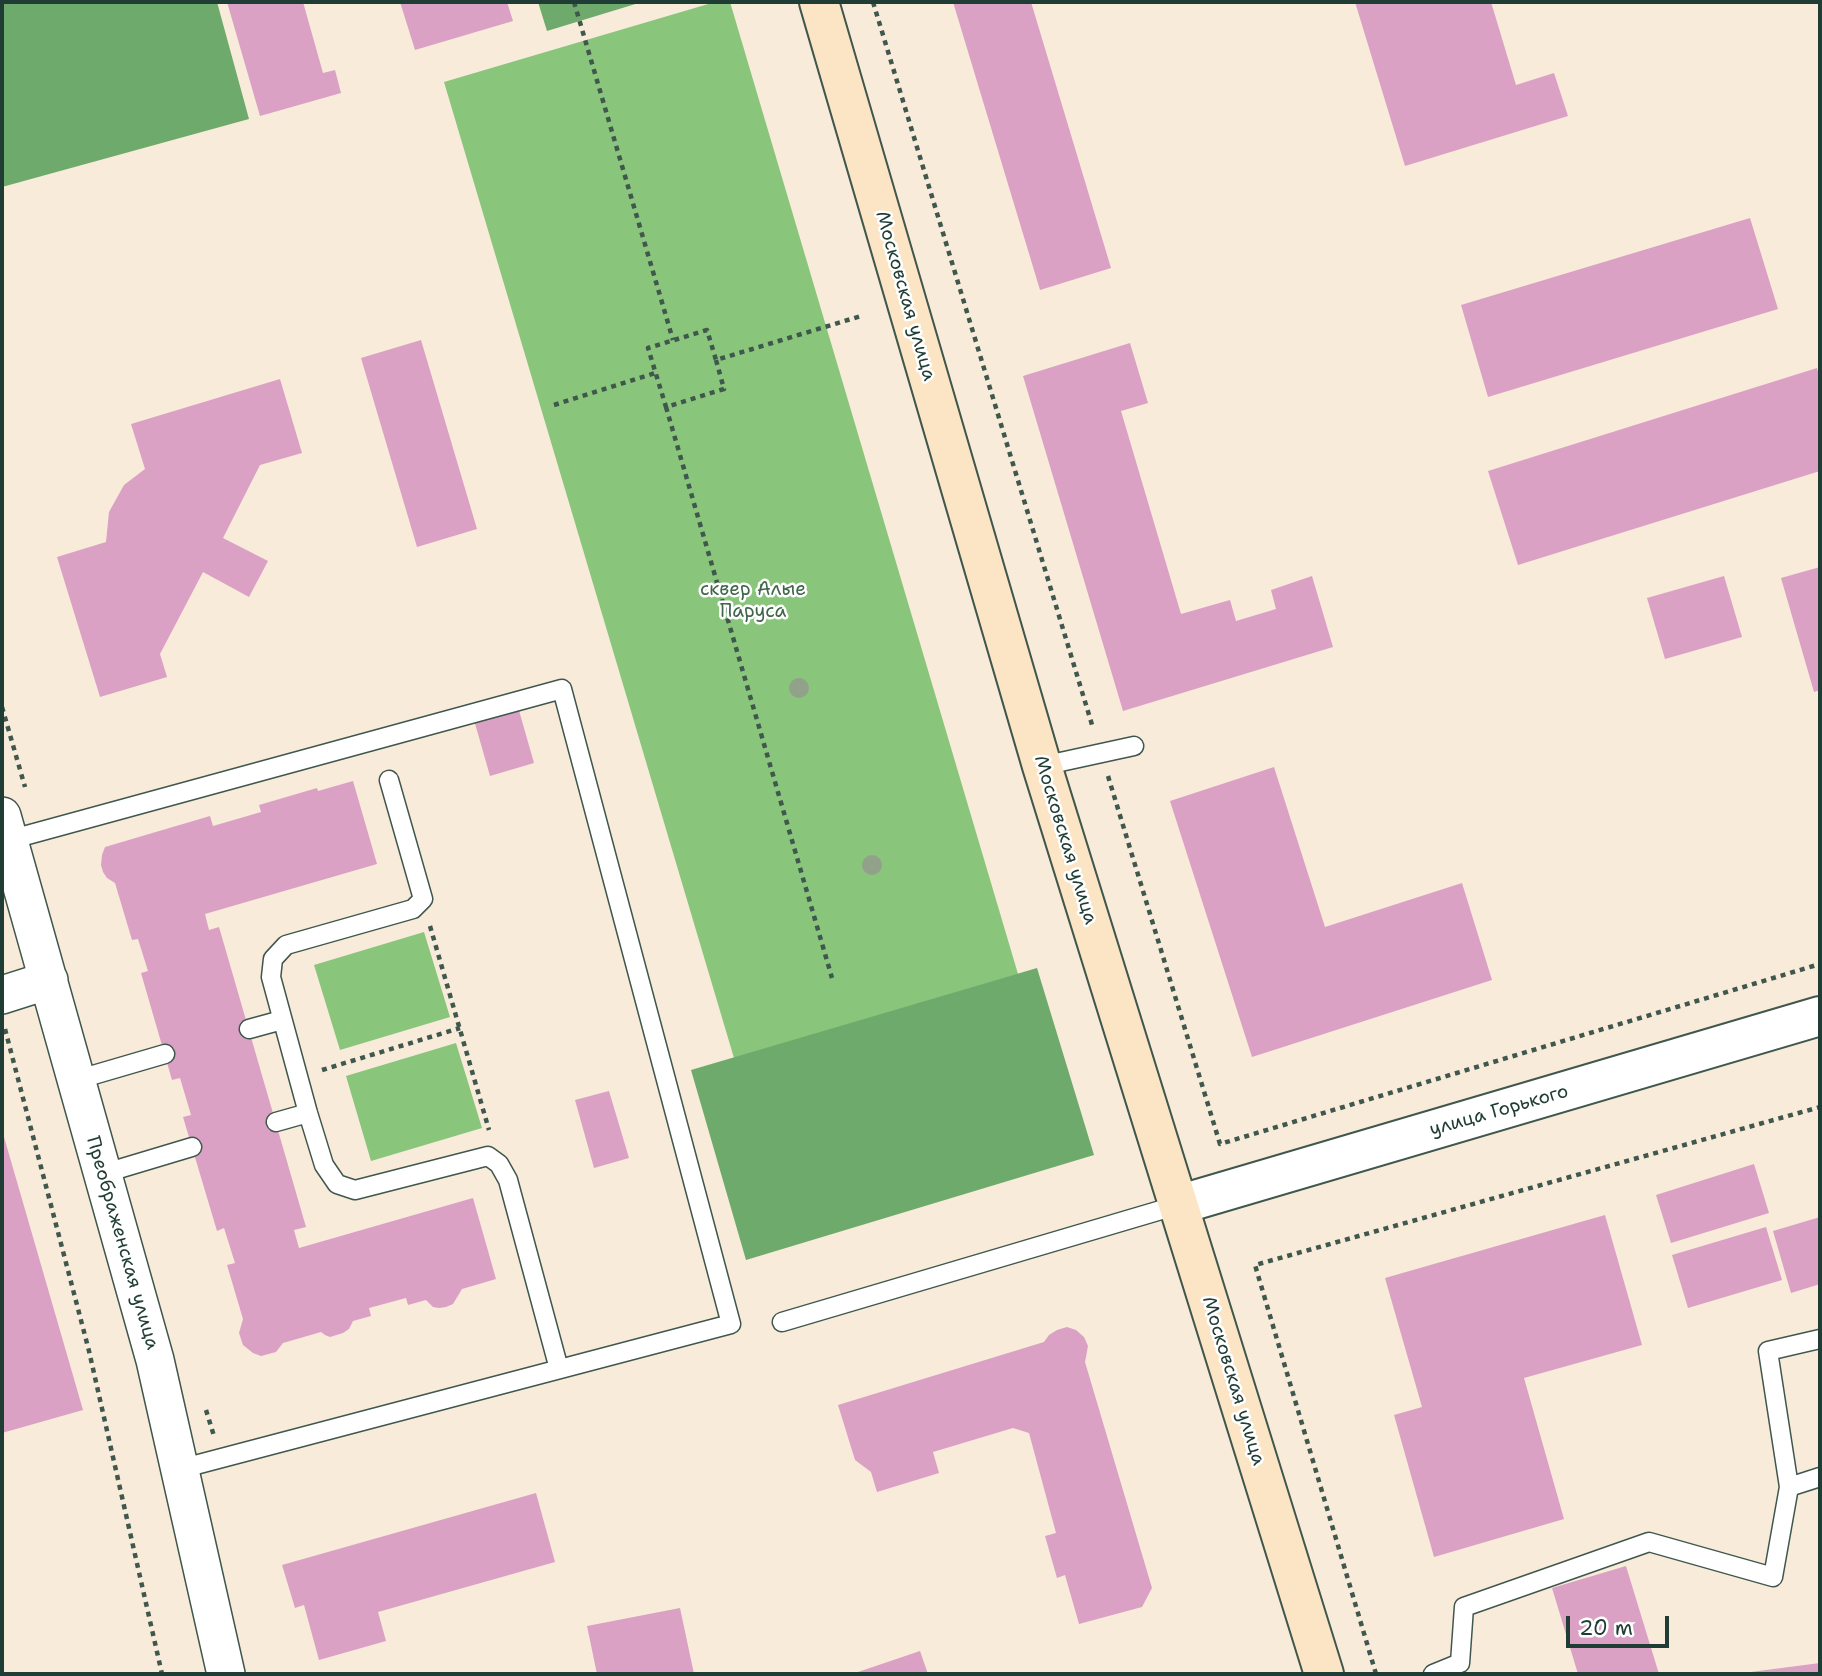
<!DOCTYPE html>
<html>
<head>
<meta charset="utf-8">
<style>
	body { margin:0 }
	#map { position:relative; width:1822px; height:1676px; overflow:hidden; background:#f8ebda; font-family:"Shantell Sans",sans-serif }
	canvas { display:block }
	.frame { position:absolute; inset:0; border:4px solid #1f3d34; pointer-events:none }
	.scale { position:absolute; left:1566px; top:1616px; width:103px; height:32px; box-sizing:border-box; border:4px solid #1f3d34; border-top:0; padding-left:9px; font-size:21px; line-height:24px; white-space:nowrap; color:#1f3d34; -webkit-text-stroke:5px #fff; paint-order:stroke }
</style>
</head>
<body>
<div id="map">
<canvas width="1822" height="1676"></canvas>
<div class="frame"></div>
<div class="scale">20 m</div>
</div>
<script>
const ctx = document.querySelector('canvas').getContext('2d');
ctx.lineJoin = 'round';
function paint(path, color) { ctx.fillStyle = color; ctx.fill(path, 'evenodd'); }
const poly = rows => new Path2D(rows.map(r => 'M' + r).join(''));
function stroke(path, color, width, dash) { ctx.strokeStyle = color; ctx.lineWidth = width; ctx.lineCap = dash ? 'butt' : 'round'; ctx.setLineDash(dash || []); ctx.stroke(path); }
function drawText(font, color, halo, rows, align = 'center') {
  ctx.font = font + ' "Shantell Sans",sans-serif'; ctx.lineWidth = 5; ctx.setLineDash([]); ctx.textBaseline = 'middle'; ctx.strokeStyle = halo; ctx.fillStyle = color; for (const [text, x, y, turn = 0] of rows) {
    ctx.save(); ctx.translate(x, y); ctx.rotate((+turn || 0) * Math.PI / 180); ctx.textAlign = isNaN(turn) ? turn : align; if (halo) ctx.strokeText(text, 0, 0); ctx.fillText(text, 0, 0); ctx.restore();
  }
}
paint(poly([
	[715,2,730,2,1018,974,734,1058,444,82],
	[424,932,450,1017,340,1050,314,965],
	[456,1043,482,1128,371,1161,346,1076]
]), '#89c57b');
paint(poly([
	[2,2,217,2,249,119,2,187],
	[538,2,642,2,547,31],
	[1037,968,1094,1155,746,1260,691,1070]
]), '#6eaa6b');
paint(poly([
	[227,2,303,2,323,73,335,70,341,93,260,116],
	[400,2,507,2,513,21,415,50],
	[953,2,1031,2,1111,268,1040,290],
	[1355,2,1491,2,1516,85,1554,73,1568,116,1405,166],
	[1750,218,1778,309,1488,397,1461,305],
	[421,340,477,529,417,547,361,358],
	[1130,343,1148,403,1121,411,1181,614,1230,600,1236,621,1276,609,1271,590,1312,576,1333,647,1123,711,1023,376],
	[1817,368,1820,379,1820,471,1518,565,1488,471],
	[280,379,302,453,260,465,223,538,268,561,249,597,203,572,160,654,167,677,100,697,57,557,106,542,109,512,124,485,145,469,131,424],
	[1820,567,1820,690,1814,692,1781,578],
	[1724,576,1742,637,1665,659,1647,598],
	[518,707,534,763,490,776,474,720],
	[1274,767,1325,927,1462,883,1492,980,1252,1057,1170,801],
	[353,781,377,864,205,914,209,930,219,927,306,1227,294,1230,299,1248,473,1198,496,1279,462,1289,453,1304,446,1307,439,1308,433,1307,426,1300,408,1305,406,1298,369,1308,371,1316,353,1321,349,1329,343,1333,330,1337,325,1335,321,1332,283,1343,276,1352,261,1356,253,1353,243,1345,239,1333,243,1319,227,1265,235,1263,224,1228,217,1231,183,1117,191,1115,180,1078,172,1080,141,973,148,971,138,939,132,940,115,883,107,878,103,872,101,865,102,855,105,847,210,816,213,826,261,812,259,805,317,788,318,791],
	[609,1091,629,1158,594,1168,575,1100],
	[2,1130,83,1410,2,1433],
	[1754,1164,1769,1213,1671,1243,1656,1195],
	[1605,1215,1642,1345,1524,1378,1564,1519,1434,1557,1394,1415,1422,1407,1385,1278],
	[1820,1217,1820,1284,1791,1293,1773,1231],
	[1766,1227,1782,1280,1688,1308,1672,1255],
	[1067,1327,1076,1330,1084,1337,1088,1346,1085,1362,1152,1588,1142,1607,1079,1624,1065,1575,1057,1578,1045,1536,1056,1533,1029,1433,1013,1428,933,1452,939,1473,877,1492,871,1472,855,1460,838,1405,1044,1342,1049,1335,1057,1330],
	[536,1493,555,1562,378,1612,386,1641,319,1660,304,1605,295,1608,282,1565],
	[1626,1566,1659,1674,1578,1674,1552,1588],
	[680,1608,694,1674,597,1674,587,1626],
	[920,1651,928,1674,852,1674],
	[1820,1663,1820,1674,1743,1674,1743,1673]
]), '#daa1c5');
const service = poly([
	[1042,766,1134,746],
	[389,780,423,899,413,909,286,945,273,959,271,977,308,1113,324,1165,337,1184,355,1190,488,1156,499,1164,508,1180,559,1369],
	[9,840,562,689,731,1324,180,1469],
	[249,1029,282,1020],
	[76,1080,165,1054],
	[276,1122,308,1113],
	[102,1174,192,1147],
	[782,1322,1178,1205],
	[1789,1487,1820,1477],
	[1433,1674,1460,1663,1464,1607,1649,1542,1773,1577,1789,1487,1768,1351,1820,1339]
]);
const minor = poly([
	[2,816,155,1360,226,1674],
	[2,995,49,980]
]);
const tertiary = poly([
	[1178,1205,1820,1016]
]);
const secondary = poly([
	[819,2,1042,766,1324,1674]
]);
stroke(service, '#40574d', 21);
stroke(minor, '#40574d', 40);
stroke(tertiary, '#40574d', 42);
stroke(secondary, '#40574d', 42);
stroke(poly([
	[574,2,673,340],
	[873,2,1093,728],
	[716,360,724,389,666,407,648,348,707,330,716,360,861,316],
	[554,405,655,373],
	[666,407,832,978],
	[2,707,25,787],
	[1108,776,1220,1144,1820,964],
	[430,926,489,1130],
	[5,1029,89,1351,162,1674],
	[322,1070,460,1028],
	[206,1410,214,1436],
	[1376,1674,1255,1265,1820,1107]
]), '#40574d', 4.5, [5, 5]);
stroke(service, '#fff', 18);
stroke(minor, '#fff', 37);
stroke(tertiary, '#fff', 38);
stroke(secondary, '#fce5c4', 38);
ctx.fillStyle = '#92a28a';
for (const [x, y] of [
	[799,688],
	[872,865]
]) { ctx.beginPath(); ctx.arc(x, y, 10, 0, 2 * Math.PI); ctx.fill(); }
drawText('19px', '#1f3d34', '#fff', [
	["Московская улица",905,296,74],
	["Московская улица",1065,840,73],
	["улица Горького",1499,1111,-16],
	["Преображенская улица",122,1243,74],
	["Московская улица",1233,1381,73]
]);
drawText('19px', '#3f6649', '#fff', [
	["сквер Алые",753,590],
	["Паруса",753,612]
]);
</script>
</body>
</html>
